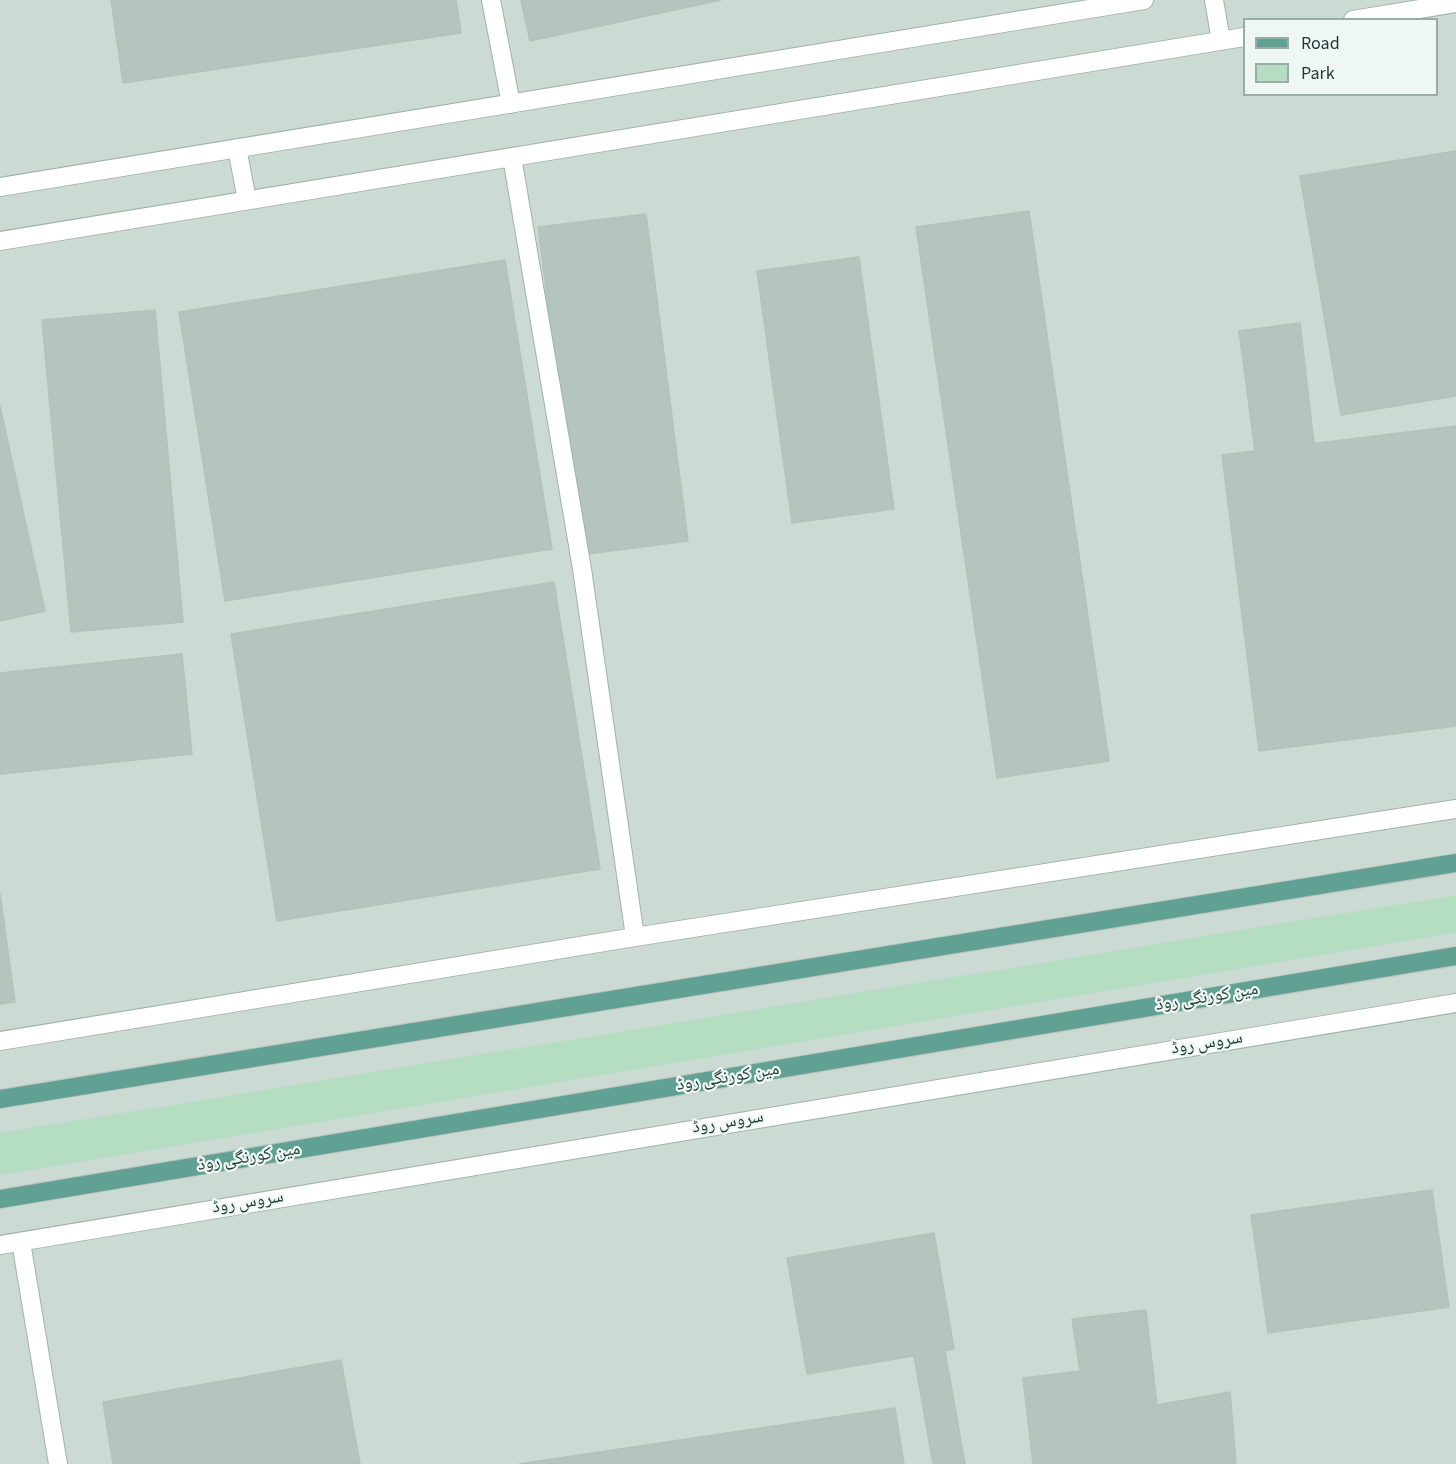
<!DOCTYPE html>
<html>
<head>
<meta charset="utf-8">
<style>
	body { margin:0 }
	#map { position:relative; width:1456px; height:1464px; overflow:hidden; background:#ddeae5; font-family:"Source Sans 3",sans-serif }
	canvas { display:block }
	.legend { position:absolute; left:1243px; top:18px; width:195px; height:78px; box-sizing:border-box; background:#eef7f3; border:2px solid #9baba7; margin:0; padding:8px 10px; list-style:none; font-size:18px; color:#1f3a34 }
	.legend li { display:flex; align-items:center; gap:12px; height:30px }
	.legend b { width:30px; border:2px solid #9baba7 }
</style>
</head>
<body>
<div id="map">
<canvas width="1456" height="1464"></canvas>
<ul class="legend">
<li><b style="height:8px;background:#60a193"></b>Road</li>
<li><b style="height:16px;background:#b5ddc1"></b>Park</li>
</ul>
</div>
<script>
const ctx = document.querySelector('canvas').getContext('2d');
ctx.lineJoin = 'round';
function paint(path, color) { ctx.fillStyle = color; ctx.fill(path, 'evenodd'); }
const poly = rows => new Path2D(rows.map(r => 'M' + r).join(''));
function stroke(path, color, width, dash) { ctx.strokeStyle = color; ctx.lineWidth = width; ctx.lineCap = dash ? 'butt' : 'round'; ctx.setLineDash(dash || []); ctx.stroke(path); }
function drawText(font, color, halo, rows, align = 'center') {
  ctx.font = font + ' "Source Sans 3","Noto Naskh Arabic",sans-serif'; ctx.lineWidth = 4.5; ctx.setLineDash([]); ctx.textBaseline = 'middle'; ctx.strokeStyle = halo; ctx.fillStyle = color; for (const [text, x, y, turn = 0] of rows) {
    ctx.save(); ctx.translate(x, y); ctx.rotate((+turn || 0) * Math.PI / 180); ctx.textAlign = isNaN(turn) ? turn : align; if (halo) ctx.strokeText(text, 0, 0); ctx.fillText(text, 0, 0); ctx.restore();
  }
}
paint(poly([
	[0,0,1456,0,1456,1464,0,1464],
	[1244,20,1436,20,1436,94,1244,94]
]), '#ccdad4');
paint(poly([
	[1456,895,1456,933,0,1175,0,1133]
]), '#b5ddc1');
const building = poly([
	[111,0,456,0,461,33,123,83,111,0],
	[521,0,721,0,530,41,521,0],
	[1456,151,1456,396,1341,415,1300,176,1456,151],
	[1029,211,1109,761,997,778,916,227,1029,211],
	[646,214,688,541,580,555,538,227,646,214],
	[859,257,894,509,792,523,757,271,859,257],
	[505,260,552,549,225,601,179,312,505,260],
	[155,310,183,622,71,632,42,320,155,310],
	[1300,323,1314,444,1255,451,1239,331,1300,323],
	[0,406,45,611,0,621,0,406],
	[1456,426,1456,726,1259,751,1222,455,1456,426],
	[554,582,600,869,277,921,231,634,554,582],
	[182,654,192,754,0,774,0,673,182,654],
	[0,894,15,1002,0,1004,0,894],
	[1432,1190,1449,1307,1268,1333,1251,1215,1432,1190],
	[934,1233,954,1349,807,1374,787,1258,934,1233],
	[1146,1310,1157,1405,1230,1392,1236,1464,1033,1464,1023,1378,1080,1371,1072,1319,1146,1310],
	[945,1351,965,1464,933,1464,914,1356,945,1351],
	[341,1360,360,1464,113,1464,103,1402,341,1360],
	[895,1408,904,1464,519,1464,895,1408]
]);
paint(building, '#b3c5be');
stroke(building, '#b0c4bc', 1.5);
const minor = poly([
	[491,0,511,104],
	[1214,0,1221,41],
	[1353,20,1456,3],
	[237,148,247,200],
	[512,157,582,569,635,937],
	[0,187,1144,0],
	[0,241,1244,37],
	[0,1041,635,937,1456,809],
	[21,1242,58,1464],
	[0,1245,1456,1003]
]);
const major = poly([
	[0,1099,1456,863],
	[0,1199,1456,956]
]);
stroke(minor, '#a0b2ac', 20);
stroke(major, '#bcc4c2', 20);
stroke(minor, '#fff', 18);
stroke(major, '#60a193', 18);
drawText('18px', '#1f3a34', '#eef7f3', [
	["مین کورنگی روڈ",1207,998,-9],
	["سروس روڈ",1207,1044,-9],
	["مین کورنگی روڈ",728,1078,-9],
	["سروس روڈ",728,1123,-9],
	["مین کورنگی روڈ",249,1158,-9],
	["سروس روڈ",248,1203,-9]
]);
</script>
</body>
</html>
